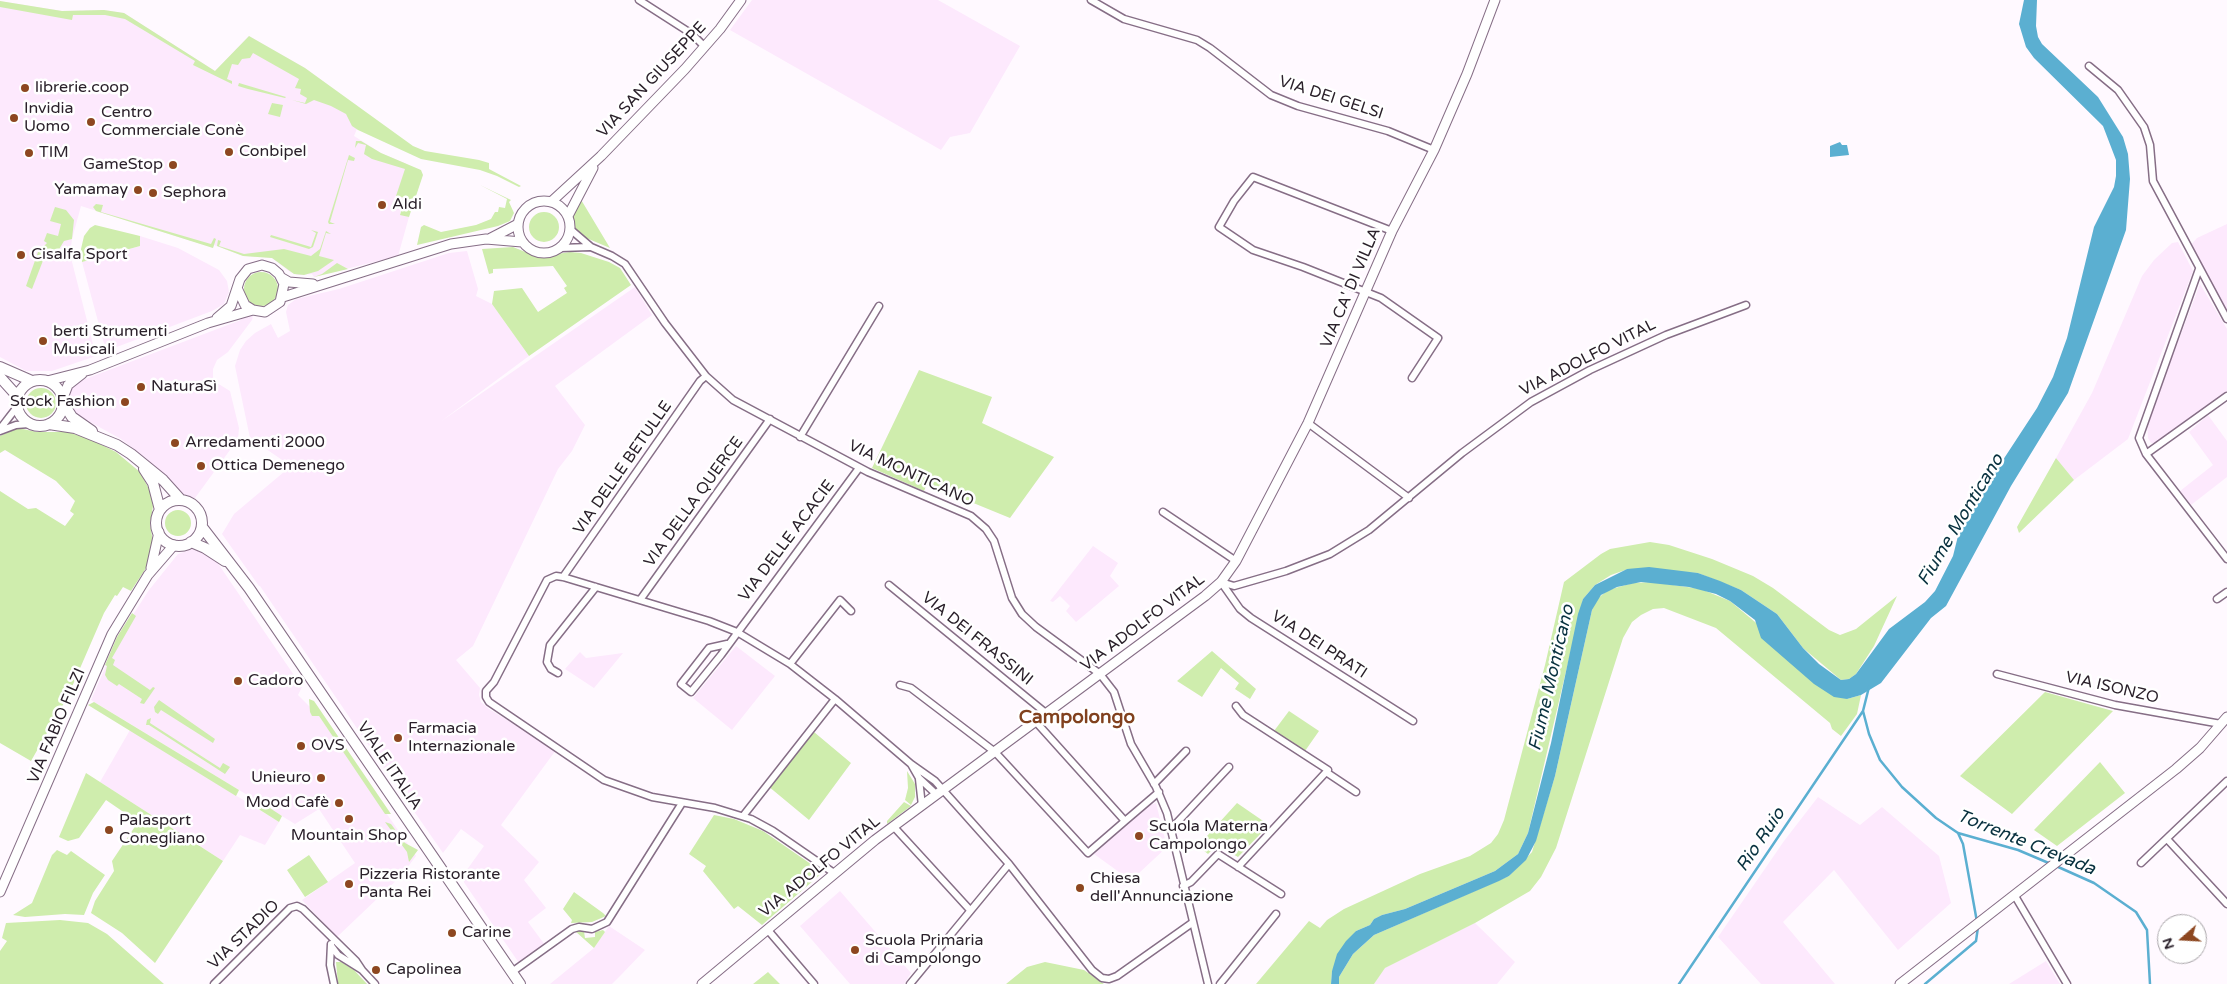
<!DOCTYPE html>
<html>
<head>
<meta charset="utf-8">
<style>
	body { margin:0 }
	#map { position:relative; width:2227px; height:984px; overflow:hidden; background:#fff9ff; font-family:"Varela Round",sans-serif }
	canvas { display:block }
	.north { position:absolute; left:2157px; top:914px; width:50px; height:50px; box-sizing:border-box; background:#fff; border:1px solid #aaa6aa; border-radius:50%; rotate:251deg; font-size:14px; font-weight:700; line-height:20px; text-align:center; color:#2b212b }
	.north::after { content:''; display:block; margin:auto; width:18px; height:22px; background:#8d4720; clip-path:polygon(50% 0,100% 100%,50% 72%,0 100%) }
</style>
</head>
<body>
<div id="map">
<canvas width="2227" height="984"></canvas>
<div class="north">N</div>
</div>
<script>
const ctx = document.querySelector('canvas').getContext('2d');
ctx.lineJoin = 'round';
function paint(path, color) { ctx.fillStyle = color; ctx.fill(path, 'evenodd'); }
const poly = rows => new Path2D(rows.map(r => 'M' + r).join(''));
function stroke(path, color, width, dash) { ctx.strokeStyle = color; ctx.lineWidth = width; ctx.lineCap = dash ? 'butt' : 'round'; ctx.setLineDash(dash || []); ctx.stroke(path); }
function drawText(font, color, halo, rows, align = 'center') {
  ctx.font = font + ' "Varela Round",sans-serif'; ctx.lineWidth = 5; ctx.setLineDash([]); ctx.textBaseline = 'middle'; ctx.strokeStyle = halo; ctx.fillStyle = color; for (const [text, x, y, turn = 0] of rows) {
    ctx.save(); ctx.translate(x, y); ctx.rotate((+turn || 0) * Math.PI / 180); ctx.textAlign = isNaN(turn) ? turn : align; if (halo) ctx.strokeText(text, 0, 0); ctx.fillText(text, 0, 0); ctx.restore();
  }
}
paint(poly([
	[752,0,938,0,1020,46,970,133,950,137,941,150,730,30],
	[0,1,62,11,104,10,124,13,215,71,249,36,305,68,364,112,354,136,381,153,407,164,405,198,400,214,409,217,398,256,314,277,312,274,298,275,290,272,272,258,243,256,214,245,213,248,81,206,72,239,70,254,96,356,52,371,26,371,0,357],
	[2227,224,2227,314,2190,246,2197,238],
	[140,236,178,248,219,270,227,281,229,292,224,304,212,311,106,351,82,262,140,246],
	[2178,242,2193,271,2128,439,2074,480,2056,458,2092,393,2142,276,2154,260,2172,243],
	[467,251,478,289,476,296,492,304,529,356,440,422,635,287,652,315,555,386,585,425,572,451,558,469,473,646,456,660,480,688,479,695,481,702,489,709,556,750,501,825,539,862,524,880,546,908,528,922,545,945,519,963,461,878,484,846,461,829,443,853,409,804,408,791,395,773,384,768,260,586,259,586,222,534,234,514,291,466,250,438,235,366,240,350,246,341,255,333,271,324,278,338,290,331,286,312,288,305,296,299,339,289,449,253],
	[2200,284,2227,329,2227,391,2158,443,2151,443,2148,438,2147,423],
	[253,316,252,320,228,352,217,360,213,369,213,377,217,383,230,391,239,428,238,439,195,498,190,499,181,493,147,459,121,439,81,417,72,410,69,392,71,387,80,381,241,320,240,318],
	[2208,415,2227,441,2227,477,2191,505,2180,491,2213,465,2189,432],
	[1093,546,1118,563,1110,576,1119,586,1076,622,1066,611,1070,606,1060,596,1053,602,1050,601],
	[192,549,212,556,217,562,302,687,298,695,319,716,416,856,401,876,337,937,302,900,355,863,319,809,295,824,91,700,118,638,149,590,178,554],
	[736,646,775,676,732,730,693,698],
	[580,652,586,658,623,653,594,688,565,669],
	[130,730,279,822,265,845,240,835,223,861,100,782],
	[1818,797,1860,825,1882,807,1939,856,1951,903,1898,950,1834,870,1783,922,1835,984,1761,984,1718,937,1784,841],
	[1156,803,1167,847,1125,886,1122,883,1126,879,1119,872,1094,854,1150,805],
	[840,891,911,973,904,984,850,984,800,926],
	[1475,923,1515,962,1497,984,1374,984,1385,968],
	[609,926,645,950,620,976,612,984,550,984,594,948],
	[2046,961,2060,984,2009,984]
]), '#fde9fd');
paint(poly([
	[0,1,62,11,104,10,124,13,215,71,249,36,305,68,413,146,425,151,479,160,489,163,489,169,521,186,519,187,497,176,480,170,421,159,358,130,352,126,346,114,331,106,314,100,306,104,292,100,305,103,307,98,300,94,301,89,295,88,299,79,253,53,250,58,242,59,238,65,232,64,227,79,232,81,232,84,193,65,195,61,125,19,105,15,73,15,72,20,0,7],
	[239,83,286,97,285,98,248,89,238,86],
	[272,103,283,105,280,117,268,114],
	[356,141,361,141,381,153,421,170,423,175,409,217,400,215,405,198,396,196,405,169,372,159,364,154,366,145,358,143,355,148],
	[349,155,355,158,354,161,348,160,330,222,335,224,329,224,328,222],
	[480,185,511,200,509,202,514,213,510,221,498,226,417,245,421,227,424,225,441,232,476,225,491,219,495,212,498,212,499,207,505,208,507,199],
	[580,198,610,248,584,237,575,230,572,220],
	[96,204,103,205,101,212,211,244,214,238,216,239,213,248,96,211,93,207],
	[55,207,66,210,74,220,72,239,64,241,52,261,44,258,32,289,26,286,38,252,47,243,44,241,47,233,58,236,61,224,50,221],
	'529 227a15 15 0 1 1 30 0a15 15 0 1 1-30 0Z',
	[95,225,140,236,140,246,82,262,81,249,84,236,90,228],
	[311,230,318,232,313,247,309,249,270,237,271,235,311,247,316,233],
	[326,231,331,234,326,233,319,256,334,260,318,271,304,275,294,274,272,258,243,256,217,246,218,240,221,241,219,246,244,254,284,249,311,256,320,249],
	[513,247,538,257,570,252,581,253,609,262,620,268,631,285,529,356,492,304,494,291,522,288,538,312,567,293,564,288,567,286,553,266,493,269,493,273,489,274,482,249],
	[337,263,348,269,314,277,322,274],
	'244 289a17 17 0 1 1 34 0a17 17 0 1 1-34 0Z',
	[919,370,992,397,982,423,1054,457,1010,518,927,484,924,491,872,468],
	'26 403a15 15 0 1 1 30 0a15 15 0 1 1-30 0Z',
	[18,428,37,432,68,432,92,440,116,452,140,472,150,491,153,506,150,524,153,542,148,565,131,591,123,587,117,596,115,595,104,613,68,696,31,761,0,743,0,491,28,509,36,508,65,526,74,514,70,511,75,501,56,481,5,450,0,453,0,436],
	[2056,458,2074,480,2019,533,2017,527],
	'165 523a13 13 0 1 1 26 0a13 13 0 1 1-26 0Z',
	[1650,542,1669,545,1712,559,1753,576,1773,588,1829,630,1840,635,1856,629,1897,596,1874,646,1856,674,1849,679,1841,680,1803,648,1777,614,1741,590,1698,573,1628,569,1611,575,1595,585,1583,599,1528,833,1518,854,1495,871,1405,909,1382,915,1374,919,1370,925,1356,931,1332,971,1331,984,1256,984,1309,921,1320,928,1327,920,1344,909,1420,874,1470,856,1491,843,1498,834,1504,820,1545,665,1564,582,1601,554,1610,549],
	[1652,582,1701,589,1730,601,1847,699,1861,695,1857,714,1841,736,1832,729,1830,723,1716,628,1664,608,1653,609,1641,615,1632,622,1623,638,1556,848,1541,877,1530,891,1475,923,1385,968,1374,984,1339,984,1339,977,1353,954,1374,935,1509,876,1532,852,1555,776,1592,610,1597,599,1608,590,1633,583],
	[132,613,136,616,112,658,115,660,113,665,150,690,153,687,155,688,144,704,140,703,142,699,119,684,117,686,108,680,105,675,107,666,105,665,117,637],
	[1212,651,1256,689,1250,699,1235,689,1239,683,1221,668,1202,697,1177,681],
	[2045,692,2113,711,2012,814,1960,776],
	[309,699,314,701,391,814,385,814,319,716,312,716,310,712],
	[159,700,215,739,213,743,161,710,158,714,155,712,154,707],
	[94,702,239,790,236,796,88,705],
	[1289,711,1319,731,1305,751,1274,731],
	[151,718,150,723,220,768,223,763,230,767,225,774,149,725,146,725,147,720],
	[814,732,851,763,809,820,768,786],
	[2100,762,2125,793,2057,846,2034,830],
	[907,771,915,784,915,797,911,805,905,800,908,788],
	[86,773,223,861,155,963,122,933,91,913,95,901,114,871,112,861,138,822,106,800,79,838,68,841,59,837],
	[256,799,282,816,279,822,252,805],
	[904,802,911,806,887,824,887,821],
	[1237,803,1269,825,1238,857,1217,845,1208,854,1198,846],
	[714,815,734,819,763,831,821,871,821,874,762,925,738,906,734,909,703,871,706,866,689,854],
	[385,822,391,824,405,843,418,850,409,862,407,852],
	[57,850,67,855,71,851,105,875,93,893,84,915,65,914,25,917,13,915,32,903,52,855],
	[309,855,328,882,305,897,287,870],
	[574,892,603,913,606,916,592,922,571,923,572,920,563,909],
	[60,920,88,923,107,934,164,984,0,984,0,951,7,941,2,938,6,923],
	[603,930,605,932,594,948,575,931,584,931,585,938,595,937,595,932],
	[336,962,341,962,354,970,367,984,338,984],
	[1045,962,1084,970,1104,984,1006,984,1027,967],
	[768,972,780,984,753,984]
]), '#cfedad');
paint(poly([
	[2024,0,2037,0,2036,26,2038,37,2042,44,2098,97,2123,137,2128,154,2130,179,2126,230,2068,393,2011,486,1946,606,1931,618,1881,683,1861,695,1847,699,1834,697,1814,684,1761,638,1755,620,1730,601,1716,594,1689,587,1641,582,1617,587,1601,595,1592,610,1555,776,1536,841,1526,860,1509,876,1499,881,1374,935,1353,954,1339,977,1339,984,1331,984,1332,971,1337,954,1346,941,1356,931,1370,925,1374,919,1382,915,1405,909,1495,871,1518,854,1528,833,1551,743,1578,614,1583,599,1595,585,1627,569,1649,567,1698,573,1720,581,1741,590,1777,614,1803,648,1819,664,1841,680,1849,679,1856,674,1889,629,1925,602,1935,591,1953,556,1958,536,1984,489,2037,408,2053,377,2067,338,2094,227,2114,187,2116,176,2116,160,2103,126,2034,58,2026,47,2019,24],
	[1840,142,1842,145,1847,145,1849,155,1830,157,1830,146]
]), '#5bafd1');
stroke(poly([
	[1869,687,1863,711,1869,734,1880,760,1902,787,1936,818,1958,833,2018,850,2051,864],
	[1958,833,1963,844,1977,922],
	[2056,866,2094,883,2136,912,2147,930,2150,984],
	[1679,984,1863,711],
	[1925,984,1976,941,1978,927]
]), '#5bafd1', 2.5);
const street = poly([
	[639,0,692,34,705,47],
	[1091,0,1124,19,1197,40,1210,48,1271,95,1298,106,1388,131,1434,150],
	[2089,66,2118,90,2144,127,2150,145,2153,181,2227,319],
	[570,229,591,247,612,256,625,264,665,323,706,376,733,400,868,472,971,516,986,529,994,541,1012,598,1022,614,1036,627,1100,674,1114,692,1131,744,1156,787,1167,813,1208,984],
	[1392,231,1253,177,1234,201,1219,227,1253,250,1303,267,1381,298,1438,338,1412,378],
	[560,248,590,247],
	[2199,269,2139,438,2146,454,2227,559],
	[1308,423,1409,498],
	[0,429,17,407],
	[0,431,16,425,29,424],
	[800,437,879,306],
	[2146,454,2227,396],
	[1163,512,1236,561],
	[563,577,700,381,706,376],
	[1221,582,1234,586,1286,571,1330,554,1369,530,1462,453,1531,402,1590,370,1666,335,1746,305],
	[1221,582,1240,609,1251,618,1413,721],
	[889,585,1047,714],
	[2217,599,2227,592],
	[640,600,770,419],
	[727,644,709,648,681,684,691,692,721,655,859,468],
	[790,664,840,600,851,611],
	[558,673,551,669,547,662,550,645,596,587],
	[1997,674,2115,705,2221,724],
	[900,685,911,688,995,752,1088,853,1125,821,1036,722],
	[1236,706,1243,715,1328,770,1238,867],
	[911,764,935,781,1009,864,1092,970,1102,978,1109,979,1117,976,1192,923],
	[1326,772,1356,792],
	[919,779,922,806],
	[1154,784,1186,751],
	[743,816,835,699],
	[1125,821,1159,792],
	[894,827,970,910],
	[1170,830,1229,767],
	[2167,839,2227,904],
	[2141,863,2227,781],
	[834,873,773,831,751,819,715,808,652,797,604,780,489,702,486,697,486,691,494,682,547,580,556,576,563,577,709,621,737,632,790,664,835,699,911,764,919,778,937,795],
	[1183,886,1191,882,1218,854,1281,894],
	[2015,896,2067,984],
	[767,929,814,984],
	[331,944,330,965,334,984],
	[332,947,338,955,362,970,375,984],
	[512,972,572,929,579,927,592,929,607,922,682,803],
	[214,984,290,908,297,906,303,909,356,961,362,970],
	[910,984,1009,864],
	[1220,984,1276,914]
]);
const secondary = poly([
	'518 227a26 26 0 1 1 52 0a26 26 0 1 1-52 0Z',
	[551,202,601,156,685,69,720,29,741,0],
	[568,216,593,168],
	[491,238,518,224],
	[282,278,289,282,313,284],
	[283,297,451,244,486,239,522,242],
	[217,318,231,306,240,279,248,269,262,265,272,268,279,274,284,284,280,302,265,312,253,310,245,305,238,290],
	[47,381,90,370,208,323,253,310],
	[63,398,68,385,82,374],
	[151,568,159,532],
	[0,892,112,634,148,575,174,545],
	[702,984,875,840,1205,596,1221,582,1236,561,1308,423,1392,231,1434,150,1467,74,1495,0],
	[1900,984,2176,769,2200,748,2227,717]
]);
const primary = poly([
	[0,367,32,381],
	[0,377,18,397],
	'17 403a23 23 0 1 1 46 0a23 23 0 1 1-46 0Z',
	[63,403,72,417,92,431],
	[49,424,75,428,117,445,131,454,163,480,181,500],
	[144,469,153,483,160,510],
	'156 523a23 23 0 1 1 46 0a23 23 0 1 1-46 0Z',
	[202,527,249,588,520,984],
	[191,542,205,548,225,561]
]);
stroke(street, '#866e86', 9);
stroke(secondary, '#866e86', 11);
stroke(primary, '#866e86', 12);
stroke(street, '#fff', 6);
stroke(secondary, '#fff', 9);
stroke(primary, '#fff', 10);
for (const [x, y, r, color] of [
	[25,88,5,"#8d4720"],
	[14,118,5,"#8d4720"],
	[91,122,5,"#8d4720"],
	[229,152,5,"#8d4720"],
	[29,153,5,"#8d4720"],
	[173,165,5,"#8d4720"],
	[138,190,5,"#8d4720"],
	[153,193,5,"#8d4720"],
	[382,205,5,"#8d4720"],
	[21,255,5,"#8d4720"],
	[43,341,5,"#8d4720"],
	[141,387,5,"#8d4720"],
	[125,402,5,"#8d4720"],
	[175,443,5,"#8d4720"],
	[201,466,5,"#8d4720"],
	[238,681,5,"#8d4720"],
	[398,738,5,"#8d4720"],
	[301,746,5,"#8d4720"],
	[321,778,5,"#8d4720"],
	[339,803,5,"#8d4720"],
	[349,819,5,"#8d4720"],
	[109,830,5,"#8d4720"],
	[1139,836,5,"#8d4720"],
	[349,884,5,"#8d4720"],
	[1080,888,5,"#8d4720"],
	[452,933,5,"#8d4720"],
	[855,950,5,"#8d4720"],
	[376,970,5,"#8d4720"]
]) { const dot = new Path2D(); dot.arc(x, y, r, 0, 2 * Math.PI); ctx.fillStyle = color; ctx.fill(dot); stroke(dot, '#fff', 2); }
drawText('16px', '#2b212b', '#fff', [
	["VIA SAN GIUSEPPE",652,80,-47],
	["VIA DEI GELSI",1331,98,18],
	["VIA CA' DI VILLA",1351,288,-67],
	["VIA ADOLFO VITAL",1588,358,-27],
	["VIA DELLE BETULLE",623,468,-55],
	["VIA MONTICANO",911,474,25],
	["VIA DELLA QUERCE",694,502,-54],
	["VIA DELLE ACACIE",787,541,-53],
	["VIA ADOLFO VITAL",1143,623,-37],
	["VIA DEI FRASSINI",977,639,39],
	["VIA DEI PRATI",1319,645,33],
	["VIA ISONZO",2112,688,13],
	["VIA FABIO FILZI",57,726,-67],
	["VIALE ITALIA",389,766,56],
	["VIA ADOLFO VITAL",820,867,-39],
	["VIA STADIO",244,935,-44]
]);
drawText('16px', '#2b212b', '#fff', [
	["librerie.coop",35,88],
	["Invidia",24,109],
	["Uomo",24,127],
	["Centro",101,113],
	["Commerciale Conè",101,131],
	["Conbipel",239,152],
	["TIM",39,153],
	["GameStop",163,165,"right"],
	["Yamamay",128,190,"right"],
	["Sephora",163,193],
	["Aldi",392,205],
	["Cisalfa Sport",31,255],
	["berti Strumenti",53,332],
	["Musicali",53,350],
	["NaturaSì",151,387],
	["Stock Fashion",115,402,"right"],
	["Arredamenti 2000",185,443],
	["Ottica Demenego",211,466],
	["Cadoro",248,681],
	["Farmacia",408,729],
	["Internazionale",408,747],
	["OVS",311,746],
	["Unieuro",311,778,"right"],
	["Mood Cafè",329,803,"right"],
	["Palasport",119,821],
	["Conegliano",119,839],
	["Scuola Materna",1149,827],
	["Campolongo",1149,845],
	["Mountain Shop",349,836,"center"],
	["Pizzeria Ristorante",359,875],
	["Panta Rei",359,893],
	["Chiesa",1090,879],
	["dell'Annunciazione",1090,897],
	["Carine",462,933],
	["Scuola Primaria",865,941],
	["di Campolongo",865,959],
	["Capolinea",386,970]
], 'left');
drawText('italic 18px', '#08313f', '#fff', [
	["Fiume Monticano",1961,520,-59],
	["Fiume Monticano",1552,678,-77],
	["Rio Ruio",1761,840,-56],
	["Torrente Crevada",2026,843,22]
]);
drawText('bold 19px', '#81411e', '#fff', [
	["Campolongo",1077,718]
]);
</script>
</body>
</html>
